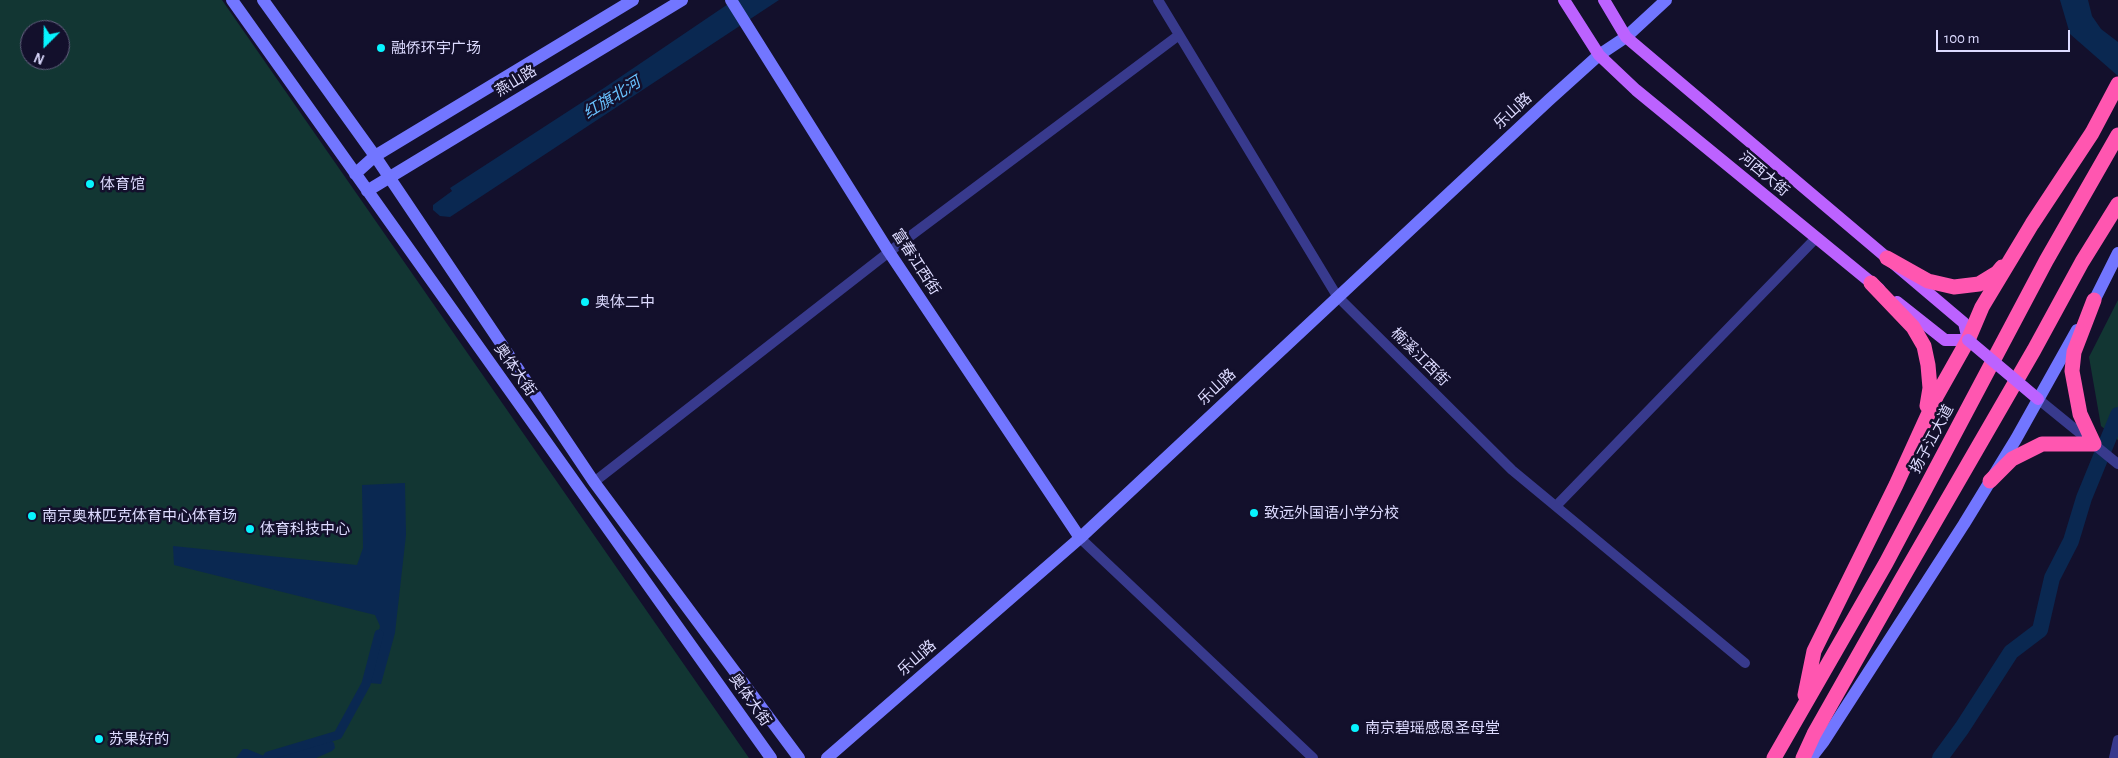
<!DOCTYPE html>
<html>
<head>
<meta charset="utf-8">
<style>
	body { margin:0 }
	#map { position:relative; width:2118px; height:758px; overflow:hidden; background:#13102c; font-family:"Alegreya Sans",sans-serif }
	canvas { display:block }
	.north { position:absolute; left:20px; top:20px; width:50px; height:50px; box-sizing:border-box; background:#13102c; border:1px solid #646180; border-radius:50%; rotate:203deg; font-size:14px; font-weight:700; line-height:20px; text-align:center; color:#dddbff }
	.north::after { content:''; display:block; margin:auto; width:18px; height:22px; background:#07f4ff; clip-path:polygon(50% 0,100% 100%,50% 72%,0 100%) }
	.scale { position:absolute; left:1936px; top:30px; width:134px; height:22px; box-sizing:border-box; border:2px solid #dddbff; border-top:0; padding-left:6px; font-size:15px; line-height:18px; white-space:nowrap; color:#dddbff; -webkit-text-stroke:4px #13102c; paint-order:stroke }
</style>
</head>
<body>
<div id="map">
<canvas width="2118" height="758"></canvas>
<div class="north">N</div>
<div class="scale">100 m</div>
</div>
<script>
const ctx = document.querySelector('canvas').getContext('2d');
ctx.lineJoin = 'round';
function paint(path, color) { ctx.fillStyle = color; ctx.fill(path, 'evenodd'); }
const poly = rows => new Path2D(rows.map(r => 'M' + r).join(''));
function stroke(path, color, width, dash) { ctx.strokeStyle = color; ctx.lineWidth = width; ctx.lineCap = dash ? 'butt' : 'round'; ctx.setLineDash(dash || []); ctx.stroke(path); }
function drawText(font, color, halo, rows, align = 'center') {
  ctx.font = font + ' "Alegreya Sans","Noto Sans SC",sans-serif'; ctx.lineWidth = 5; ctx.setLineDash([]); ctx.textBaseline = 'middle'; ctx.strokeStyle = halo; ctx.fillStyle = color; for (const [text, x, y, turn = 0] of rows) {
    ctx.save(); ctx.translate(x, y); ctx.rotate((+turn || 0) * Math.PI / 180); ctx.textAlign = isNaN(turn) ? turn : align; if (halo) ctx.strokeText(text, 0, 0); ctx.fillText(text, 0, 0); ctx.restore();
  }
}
paint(poly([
	[0,0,222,0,749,758,0,758],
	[30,30,60,30,60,60,30,60],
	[2118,300,2118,440,2101,426,2089,357]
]), '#123633');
paint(poly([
	[734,0,779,0,450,217,440,216,433,210,433,205,452,191,450,188,604,88],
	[2060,0,2088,0,2092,16,2101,29,2118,42,2118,76,2070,34],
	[405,483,406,535,398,606,395,633,381,684,369,683,380,626,375,615,174,565,173,546,357,565,363,548,362,485],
	[324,740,331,740,334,743,335,748,332,751,316,758,236,758,243,749,247,749,264,756,284,756]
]), '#0a2851');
stroke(poly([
	[267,758,268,756,338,735,366,684,379,634]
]), '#0a2851', 9);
stroke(poly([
	[1940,758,1962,728,2011,652,2040,630,2052,578,2071,541,2084,498,2118,415]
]), '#0a2851', 16);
stroke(poly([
	[1158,0,1337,296,1512,470,1745,663],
	[2038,399,2118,464],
	[594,482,889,252,1179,35],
	[1556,506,1816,238],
	[1080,538,1313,758],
	[2114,758,2118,740]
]), '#383a8d', 10);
stroke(poly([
	[232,0,771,758],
	[263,0,375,156,594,482,799,758],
	[731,0,889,252,1080,538],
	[355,174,375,156,633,0],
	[367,191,682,0],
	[2090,309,2118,253],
	[827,758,1080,538,1549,100,1599,55,1626,37,1666,0],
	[1811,758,1824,741,1964,524,2016,439,2077,330]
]), '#7276ff', 12);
stroke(poly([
	[1564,0,1599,55,1636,90,1879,289],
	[1604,0,1626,37,1964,323,1968,340,1945,340,1897,302]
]), '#bc62ff', 12);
stroke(poly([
	[1887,258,1928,281,1954,287,1979,284,1997,273,2002,267],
	[1871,283,1913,327,1924,346,1928,365,1930,388,1927,406],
	[1990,481,2012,459,2042,444,2094,444,2080,414,2072,371,2074,352,2094,300],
	[1805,695,1814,651,1896,485,1937,395,1968,340,1982,307,2032,224,2092,133,2118,84],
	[1774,758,1886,563,2046,261,2118,135],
	[1803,758,1814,734,1900,582,2034,350,2082,262,2118,204]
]), '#ff56b0', 15);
stroke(poly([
	[1968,340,2038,399]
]), '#bc62ff', 12);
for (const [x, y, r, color] of [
	[381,48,5,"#07f4ff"],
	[90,184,5,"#07f4ff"],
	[585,302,5,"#07f4ff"],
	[1254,513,5,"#07f4ff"],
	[32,516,5,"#07f4ff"],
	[250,529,5,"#07f4ff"],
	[1355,728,5,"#07f4ff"],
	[99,739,5,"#07f4ff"]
]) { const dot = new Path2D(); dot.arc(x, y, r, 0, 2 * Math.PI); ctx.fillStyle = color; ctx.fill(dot); stroke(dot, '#13102c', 2); }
drawText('15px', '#dddbff', '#13102c', [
	["融侨环宇广场",391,48],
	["体育馆",100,184],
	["奥体二中",595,302],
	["致远外国语小学分校",1264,513],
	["南京奥林匹克体育中心体育场",42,516],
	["体育科技中心",260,529],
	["南京碧瑶感恩圣母堂",1365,728],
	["苏果好的",109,739]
], 'left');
drawText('15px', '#dddbff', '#13102c', [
	["燕山路",516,81,-31],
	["乐山路",1513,111,-43],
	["河西大街",1764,174,40],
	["富春江西街",916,262,57],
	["楠溪江西街",1420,357,45],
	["奥体大街",515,370,55],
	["乐山路",1217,387,-43],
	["扬子江大道",1932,439,-62],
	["乐山路",917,658,-41],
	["奥体大街",750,700,55]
]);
drawText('italic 16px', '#69c2ff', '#13102c', [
	["红旗北河",612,98,-32]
]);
</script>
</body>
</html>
